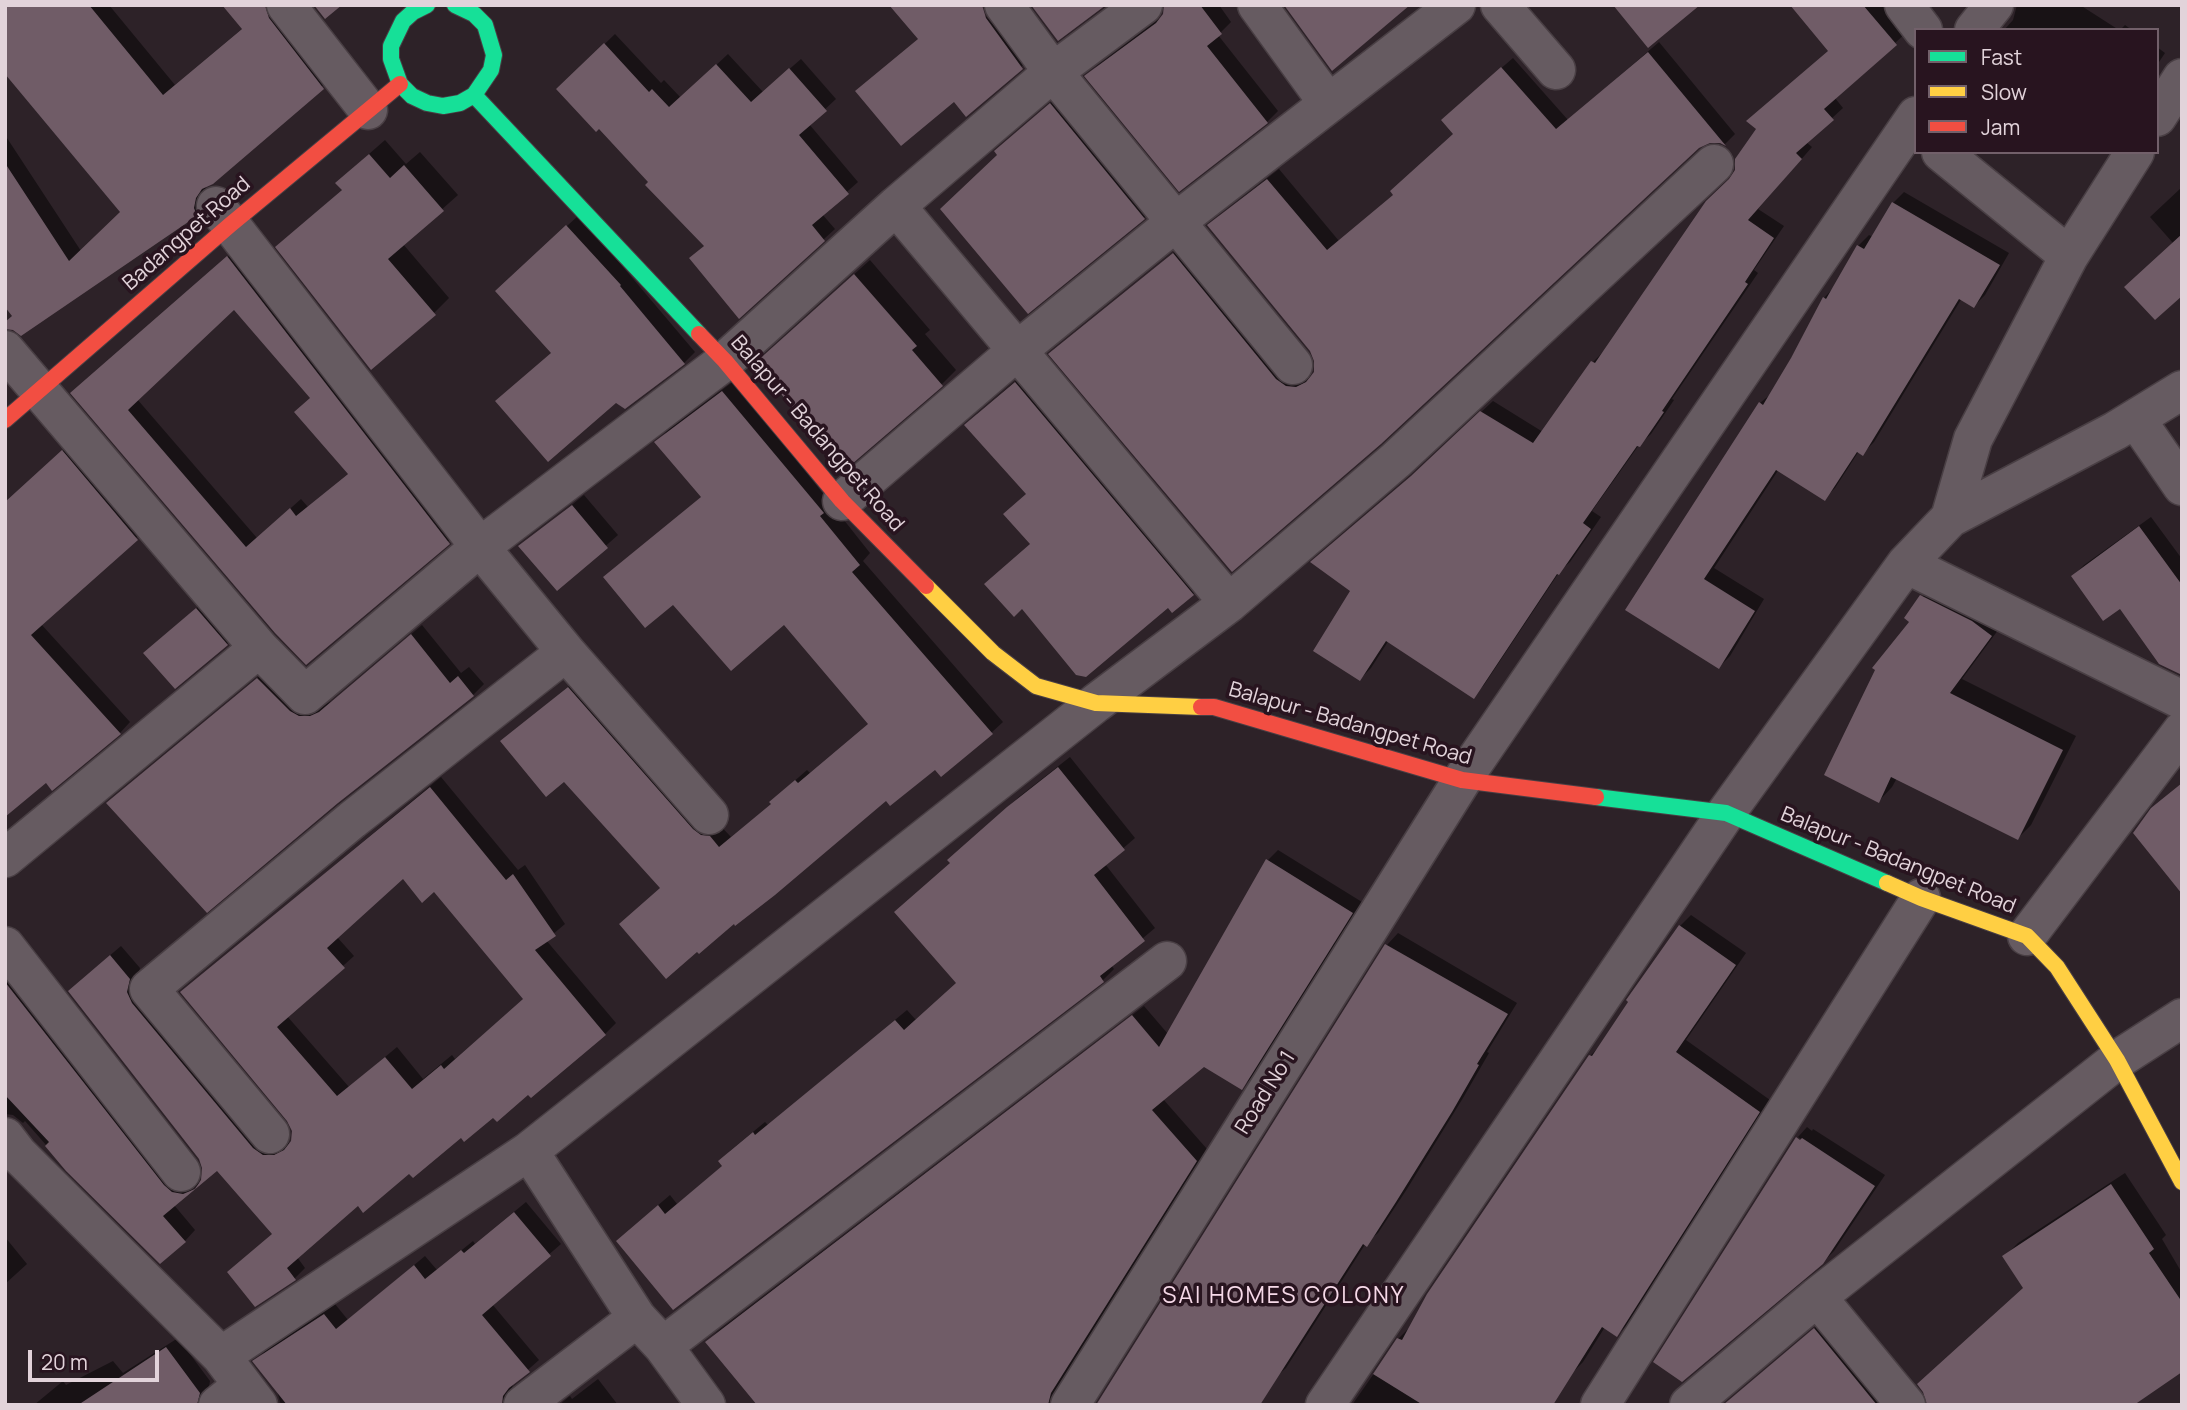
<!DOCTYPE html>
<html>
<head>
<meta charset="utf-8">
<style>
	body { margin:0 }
	#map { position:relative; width:2187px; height:1410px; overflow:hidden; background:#2d2228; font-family:Manrope,sans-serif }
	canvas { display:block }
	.frame { position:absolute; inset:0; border:7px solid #e2d3da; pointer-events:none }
	.legend { position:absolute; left:1914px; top:28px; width:245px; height:126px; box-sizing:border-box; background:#28141f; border:2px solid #72606a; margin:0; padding:9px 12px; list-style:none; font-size:21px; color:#e2d3da }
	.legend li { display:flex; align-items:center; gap:14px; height:35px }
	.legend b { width:35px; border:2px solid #72606a }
	.scale { position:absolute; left:28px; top:1350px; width:131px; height:32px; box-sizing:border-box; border:4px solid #e2d3da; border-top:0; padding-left:9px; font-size:21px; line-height:24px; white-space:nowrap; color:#e2d3da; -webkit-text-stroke:5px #28141f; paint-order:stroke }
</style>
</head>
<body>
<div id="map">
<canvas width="2187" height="1410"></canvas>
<div class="frame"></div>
<ul class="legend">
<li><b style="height:9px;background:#16e098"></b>Fast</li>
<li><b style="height:9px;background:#ffcf43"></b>Slow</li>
<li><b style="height:9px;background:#f24e42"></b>Jam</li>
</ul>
<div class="scale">20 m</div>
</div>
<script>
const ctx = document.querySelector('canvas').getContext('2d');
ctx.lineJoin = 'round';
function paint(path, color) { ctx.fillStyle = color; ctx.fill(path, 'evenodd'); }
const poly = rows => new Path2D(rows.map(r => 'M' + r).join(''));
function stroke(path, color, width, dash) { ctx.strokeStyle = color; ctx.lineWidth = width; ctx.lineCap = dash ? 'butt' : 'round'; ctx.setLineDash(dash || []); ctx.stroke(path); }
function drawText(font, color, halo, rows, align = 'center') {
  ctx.font = font + ' Manrope,sans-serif'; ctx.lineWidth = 7; ctx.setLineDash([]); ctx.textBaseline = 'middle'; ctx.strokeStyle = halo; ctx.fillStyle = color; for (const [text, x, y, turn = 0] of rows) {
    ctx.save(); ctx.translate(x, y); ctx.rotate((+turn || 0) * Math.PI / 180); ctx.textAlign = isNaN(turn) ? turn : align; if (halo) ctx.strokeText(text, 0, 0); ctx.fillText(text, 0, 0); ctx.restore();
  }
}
paint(poly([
	[5,5,109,5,175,85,243,28,224,5,279,5,334,76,206,185,205,196,208,203,196,215,14,316,5,213,5,135,81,251,122,212],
	[976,5,1026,62,1015,73,954,99],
	[1166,5,1219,5,1231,22,1218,35,1278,111,1267,122,1087,76,1098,65,1163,16],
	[1792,5,1883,5,1907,32,1835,98,1843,108,1806,142,1812,147,1758,209,1784,226,1754,270,1758,273,1672,399,1674,400,1651,434,1639,445,1592,511,1601,517,1570,562,1560,571,1484,685,1473,696,1389,640,1371,668,1360,679,1424,465,1493,401,1543,432,1593,362,1604,351,1830,50],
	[2017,5,2080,5,2119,30,2004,30,2013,20],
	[2125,25,2132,30,2120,30],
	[615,34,661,83,664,80,681,98,728,54,763,92,801,59,836,99,809,124,858,182,822,214,835,229,739,316,692,258,705,245,599,127,558,89],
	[1659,42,1735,134,1725,144,1720,141,1709,141,1698,147,1380,442,1051,354,1185,243,1297,375,1308,376,1315,374,1316,360,1311,350,1209,226,1220,215,1279,169,1339,241,1395,194,1455,134,1454,109,1513,58,1568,120],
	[2157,47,2165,53,2157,65],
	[1065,90,1158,203,1144,218,1028,311,999,154,1011,137],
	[385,140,406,164,420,152,458,195,403,244,449,298,434,313,277,247,343,189,353,168],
	[2182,187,2182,294,2173,243,2150,217],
	[1904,192,2009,253,1985,295,1974,306,1962,298,1874,442,1863,453,1859,451,1835,488,1824,499,1779,469,1714,568,1764,599,1730,656,1719,667,1627,609,1760,403,1772,393,1824,298,1834,287,1858,246,1869,235,1873,237,1893,203],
	[579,215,695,352,684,363,621,402,553,352,508,280],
	[238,248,459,532,307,663,83,383],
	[234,308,312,397,349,473,308,507,301,499,257,538,137,399],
	[870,260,930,330,925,334,956,370,942,384,772,348],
	[1026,372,1204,583,1193,594,1168,606,1032,543,1028,494,977,414],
	[734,381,870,553,863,561,1003,722,991,733,886,799,662,887,564,779,502,741,580,677,731,837,773,803,783,791,807,770,811,774,870,723,784,622,673,602,605,577,703,496,656,443,667,431],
	[74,441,147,528,41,624,130,722,120,733,46,780,5,503],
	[584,495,618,535,557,589,521,546],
	[2151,517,2182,559,2182,653,2120,607,2073,576,2084,565],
	[1935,583,2004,622,1962,679,2076,736,2031,825,2018,838,1897,778,1892,787,1879,801,1877,670,1911,621,1922,597],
	[208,598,238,633,227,644,157,642],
	[422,625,461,673,469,667,484,684,473,695,119,793,269,668,310,706,322,706,332,701],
	[1070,757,1135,838,1105,864,1155,928,1111,965,1114,969,1103,980,674,1308,629,1230,670,1195,677,1204,724,1165,720,1161,731,1150,765,1122,768,1125,907,1010,916,1020,958,982,951,862,961,849,1020,796],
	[441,777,518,870,525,865,565,924,546,940,616,1023,605,1034,528,1092,358,1204,297,1257,305,1268,295,1278,256,1305,273,1233,217,1169,174,1205,195,1230,185,1241,68,1170,25,1121,23,1123,13,1115,5,1114,5,958,195,1184,203,1181,204,1168,200,1158,81,980,121,946,140,968,137,980,274,1144,291,1143,293,1129,288,1119,182,992],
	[403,877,435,890,525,998,455,1059,452,1055,423,1079,397,1047,349,1087,287,1016,354,956,337,937],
	[1278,850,1362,902,1252,1077,1242,1088,1204,1065,1163,1099,1207,1149,1062,1381,1059,1396,1050,1405,759,1405,707,1342,718,1331,1144,1006,1168,1034,1268,860],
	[1691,915,1746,953,1686,1040,1770,1100,1628,1324,1617,1335,1605,1327,1583,1362,1572,1373,1549,1405,1352,1405,1398,1339,1410,1327,1590,1056,1601,1045,1680,926],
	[1398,933,1517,1003,1487,1052,1489,1053,1463,1098,1407,1189,1378,1233,1366,1243,1286,1368,1274,1379,1097,1405,1387,945],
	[1807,1127,1812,1131,1813,1129,1885,1175,1834,1251,1822,1263,1797,1140,1809,1144,1798,1137],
	[2125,1173,2166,1235,2162,1239,2182,1273,2182,1370,2025,1287,2005,1256,2018,1243],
	[526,1202,561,1244,492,1304,539,1360,513,1383,511,1395,515,1405,281,1405,277,1391,255,1362,265,1351,335,1304,348,1320,425,1256,437,1270,473,1241,475,1244],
	[5,1237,27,1264,5,1284],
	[1826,1318,1898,1405,1724,1405],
	[178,1338,210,1381,207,1397,210,1405,34,1405,63,1381,66,1385,113,1361,123,1373],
	[598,1379,618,1405,559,1405,570,1396,572,1399]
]), '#0007');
paint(poly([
	[5,5,89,5,163,95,242,29,222,5,265,5,269,18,324,89,213,184,202,189,196,198,194,208,197,216,21,336,13,330,5,329,5,322,12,316,5,307,5,163,69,261,120,212,5,74],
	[314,5,342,5,325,19],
	[889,5,982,5,986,18,1023,69,966,117,954,102,901,146,855,91,918,39],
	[1031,5,1106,5,1058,41],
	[1164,5,1200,5,1222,34,1207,46,1268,123,1179,192,1084,76,1156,23,1163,14],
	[1284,5,1410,5,1332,71],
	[1613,5,1700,5,1648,48],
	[1790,5,1863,5,1897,45,1824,109,1834,120,1796,153,1802,159,1748,220,1774,238,1745,282,1748,284,1662,411,1664,412,1640,447,1637,446,1583,523,1591,529,1559,575,1557,574,1474,699,1386,641,1360,681,1313,651,1350,591,1310,562,1411,476,1480,411,1533,443,1591,361,1595,363,1706,201,1729,179,1735,170,1735,159,1756,129,1746,121,1828,51],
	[604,43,649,92,652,89,669,107,716,64,751,102,789,68,827,111,799,135,849,194,812,225,825,241,739,319,689,258,704,246,645,185,648,182,599,129,596,132,556,89],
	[1648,52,1726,146,1720,143,1710,143,1699,148,1381,444,1232,572,1048,354,1173,253,1276,379,1286,386,1296,387,1306,382,1314,372,1314,361,1310,351,1207,225,1267,179,1327,250,1393,195,1390,191,1453,134,1441,120,1501,67,1556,129],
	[1050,103,1145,219,1028,314,940,209,997,155,994,151],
	[369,154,390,178,404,165,444,211,388,259,436,315,371,370,275,247,342,190,335,183],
	[1892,202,2000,265,1974,308,1959,299,1863,456,1857,452,1825,501,1776,470,1704,579,1755,611,1719,669,1625,610,1759,402,1763,405,1791,358,1823,297,1826,299,1857,245,1864,249],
	[566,225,621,285,620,286,685,364,625,409,616,403,548,462,495,401,551,353,495,291],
	[2182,234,2182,296,2155,320,2124,287],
	[227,256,450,544,306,665,275,633,70,393],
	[234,310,310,398,294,412,348,474,296,516,290,508,246,547,128,410],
	[854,274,917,346,912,350,943,386,845,470,755,363],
	[1015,382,1194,595,1172,613,1168,608,1086,677,1076,675,1022,609,1014,617,984,584,1030,544,1003,514,1026,494,964,425],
	[722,391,824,513,820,516,860,565,852,572,993,734,941,777,935,770,890,806,886,801,775,895,735,926,734,924,699,954,697,952,666,979,619,924,660,888,564,782,546,797,500,741,568,687,693,829,701,835,710,836,719,847,771,804,769,802,795,780,798,783,868,724,784,625,731,671,673,605,645,628,603,577,701,497,654,442],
	[62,450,138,540,31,635,121,734,52,791,46,783,5,817,5,502],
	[572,505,608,548,557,591,518,546],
	[2139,526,2182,585,2182,675,2159,664,2120,609,2103,621,2071,576],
	[1920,595,1972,621,1992,636,1950,693,2063,750,2018,840,1891,777,1879,803,1824,775,1875,670,1872,668,1909,622,1904,618],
	[196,608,228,645,175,689,143,653],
	[411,634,450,683,458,676,474,696,338,803,207,913,106,803,257,678,290,711,299,716,310,716,319,712],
	[1058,767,1125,850,1094,875,1145,941,1100,976,1104,982,673,1310,616,1241,658,1205,665,1214,722,1166,718,1161,753,1132,755,1135,895,1020,904,1030,956,983,894,912,950,863,947,860,1007,807],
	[2182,783,2182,894,2133,833,2151,808],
	[430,787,506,880,513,874,556,936,535,950,606,1035,531,1098,528,1095,497,1122,493,1118,464,1142,461,1138,413,1178,409,1174,363,1213,358,1206,287,1268,296,1280,255,1307,227,1272,272,1234,217,1171,163,1216,186,1242,160,1264,66,1171,45,1146,49,1142,5,1095,5,982,164,1185,172,1192,183,1194,195,1189,201,1180,202,1168,199,1159,68,991,110,955,130,979,127,992,132,1003,253,1148,263,1155,274,1155,284,1150,291,1141,292,1131,287,1121,180,992],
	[403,879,422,903,434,892,523,999,444,1069,441,1065,412,1089,385,1057,337,1096,277,1027,345,968,327,948],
	[1266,859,1353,913,1242,1090,1204,1067,1152,1110,1197,1161,1051,1393,1048,1405,757,1405,705,1342,1132,1015,1159,1047],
	[1679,925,1736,965,1676,1052,1760,1112,1617,1337,1602,1327,1553,1405,1423,1405,1373,1374,1397,1338,1402,1340,1427,1294,1589,1055,1592,1056,1628,1002,1626,1000],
	[1385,944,1508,1014,1477,1064,1479,1065,1452,1112,1396,1202,1367,1247,1363,1244,1260,1405,1096,1405],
	[1796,1137,1800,1140,1802,1138,1875,1186,1823,1264,1682,1382,1653,1362],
	[2111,1184,2154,1249,2149,1253,2182,1302,2182,1372,2134,1405,1927,1405,1923,1392,1917,1384,2023,1288,2002,1256],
	[514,1212,551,1256,482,1315,530,1372,509,1388,503,1396,502,1405,287,1405,252,1361,324,1314,336,1329,414,1265,425,1279,461,1250,464,1253],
	[1814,1328,1877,1405,1723,1405],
	[166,1347,200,1393,197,1405,78,1405]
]), '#705c67');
const street = poly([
	[286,5,368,110],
	[1004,5,1053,72,1293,365],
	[1257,5,1328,103],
	[1500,5,1556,70],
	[1904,5,1923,30],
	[1974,30,1994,5],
	[2157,117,2182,78],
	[1941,152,2069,256],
	[216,206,480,547,566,652,709,815],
	[896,206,1229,603],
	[5,350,259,648,305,695,480,547,725,361,896,206,1053,72,1143,5],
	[2136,419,2182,486],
	[842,501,1018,350,1177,221,1456,5],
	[1950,518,1973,439,2069,256,2135,152],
	[1906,564,2182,700],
	[5,858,259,648],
	[2027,936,2182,731],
	[5,946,181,1172],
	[270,1134,149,989,352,820,566,652],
	[5,1137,18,1154,221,1356,258,1405],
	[529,1151,1096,703,1229,603,1396,460,1714,164],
	[1817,1297,1906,1405],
	[663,1346,1167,961],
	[221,1356,529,1151,637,1318,663,1346,706,1405],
	[218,1405,243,1385],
	[523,1405,637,1318],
	[1070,1405,1462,780,1916,116],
	[1325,1405,1726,813,1906,564,1950,518,2115,431,2182,390],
	[1600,1405,1921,898],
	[1689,1405,1817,1297,2117,1060,2182,1018]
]);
const fast = poly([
	[427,5,413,12,403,21,391,46,391,59,400,84,412,96,427,103,443,106,460,103,474,95,491,70,494,55,485,25,474,14,455,5],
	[474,95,699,334],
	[1596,797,1726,813,1887,883]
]);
const slow = poly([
	[926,586,993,653,1036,686,1096,703,1201,707],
	[1887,883,1921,898,2027,936,2057,967,2117,1060,2182,1182]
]);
const jam = poly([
	[699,334,725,361,842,501,926,586],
	[5,420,230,225,400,84],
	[1201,707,1214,707,1462,780,1596,797]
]);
stroke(street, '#493f44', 41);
stroke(fast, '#493f44', 18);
stroke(slow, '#493f44', 18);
stroke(jam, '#493f44', 18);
stroke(street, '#665b61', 38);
stroke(fast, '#16e098', 16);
stroke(slow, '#ffcf43', 16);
stroke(jam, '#f24e42', 16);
drawText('21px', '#e2d3da', '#28141f', [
	["Badangpet Road",187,234,-41],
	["Balapur - Badangpet Road",817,434,49],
	["Balapur - Badangpet Road",1350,724,16],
	["Balapur - Badangpet Road",1898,861,22],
	["Road No 1",1266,1093,-58]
]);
ctx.letterSpacing = '2px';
drawText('23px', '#f6d9e8', '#28141f', [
	["SAI HOMES COLONY",1284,1297]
]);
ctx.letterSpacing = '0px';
</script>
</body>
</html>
